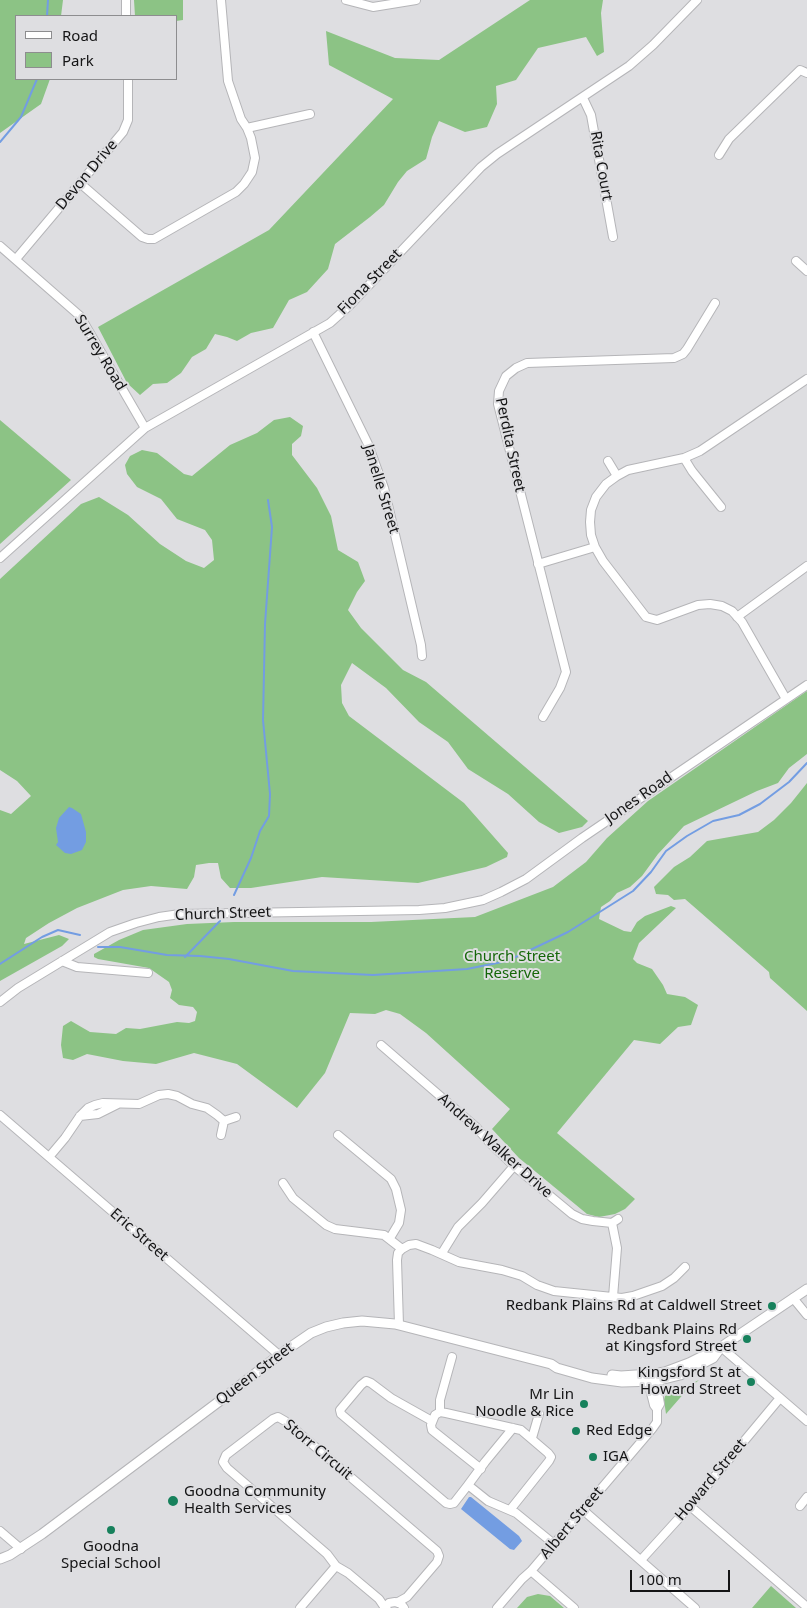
<!DOCTYPE html>
<html>
<head>
<meta charset="utf-8">
<style>
	body { margin:0 }
	#map { position:relative; width:807px; height:1608px; overflow:hidden; background:#dedee1; font-family:"Noto Sans",sans-serif }
	canvas { display:block }
	.legend { position:absolute; left:15px; top:15px; width:162px; height:65px; box-sizing:border-box; background:#dedee1; border:1px solid #8d8d8f; margin:0; padding:6px 9px; list-style:none; font-size:15px; color:#141415 }
	.legend li { display:flex; align-items:center; gap:10px; height:25px }
	.legend b { width:25px; border:1px solid #8d8d8f }
	.scale { position:absolute; left:630px; top:1570px; width:100px; height:22px; box-sizing:border-box; border:2px solid #141415; border-top:0; padding-left:6px; font-size:15px; line-height:18px; white-space:nowrap; color:#141415; -webkit-text-stroke:4px #dedee1; paint-order:stroke }
</style>
</head>
<body>
<div id="map">
<canvas width="807" height="1608"></canvas>
<ul class="legend">
<li><b style="height:6px;background:#fff"></b>Road</li>
<li><b style="height:14px;background:#8cc385"></b>Park</li>
</ul>
<div class="scale">100 m</div>
</div>
<script>
const ctx = document.querySelector('canvas').getContext('2d');
ctx.lineJoin = 'round';
function paint(path, color) { ctx.fillStyle = color; ctx.fill(path, 'evenodd'); }
const poly = rows => new Path2D(rows.map(r => 'M' + r).join(''));
function stroke(path, color, width, dash) { ctx.strokeStyle = color; ctx.lineWidth = width; ctx.lineCap = dash ? 'butt' : 'round'; ctx.setLineDash(dash || []); ctx.stroke(path); }
function drawText(font, color, halo, rows, align = 'center') {
  ctx.font = font + ' "Noto Sans",sans-serif'; ctx.lineWidth = 4; ctx.setLineDash([]); ctx.textBaseline = 'middle'; ctx.strokeStyle = halo; ctx.fillStyle = color; for (const [text, x, y, turn = 0] of rows) {
    ctx.save(); ctx.translate(x, y); ctx.rotate((+turn || 0) * Math.PI / 180); ctx.textAlign = isNaN(turn) ? turn : align; if (halo) ctx.strokeText(text, 0, 0); ctx.fillText(text, 0, 0); ctx.restore();
  }
}
paint(poly([
	[0,0,63,0,61,16,16,16,16,79,50,79,41,104,0,133],
	[134,0,183,0,183,20,176,21,176,16,135,16],
	[530,0,603,0,601,13,604,52,597,56,586,37,538,48,516,80,496,86,497,104,487,127,465,132,439,121,432,137,426,159,407,171,398,182,384,205,370,217,335,244,328,269,307,292,289,300,273,328,251,333,237,341,227,337,215,334,206,349,192,357,181,373,167,383,153,384,140,395,127,383,98,327,269,230,393,99,329,65,326,31,395,58,439,60],
	[290,417,303,426,301,436,292,444,292,455,317,488,331,516,338,550,358,562,365,581,357,592,348,610,361,628,403,670,426,682,588,821,582,827,559,833,539,822,508,794,468,769,448,742,419,722,386,688,352,663,341,685,342,703,349,716,464,803,508,853,507,857,486,867,418,883,322,877,251,888,230,888,221,878,218,863,209,863,196,865,194,877,187,889,151,886,123,890,77,908,49,923,26,938,24,944,59,935,69,939,62,946,0,981,0,810,11,814,31,796,17,781,0,770,0,579,81,504,99,497,128,515,160,544,186,561,204,568,214,560,212,540,205,530,177,519,161,499,137,487,127,474,125,465,130,456,142,450,157,453,184,474,192,476,230,445,257,433,274,420],
	[0,420,71,480,0,544],
	[807,691,807,754,789,768,778,783,757,791,684,826,658,854,642,876,630,887,617,893,610,901,601,907,599,919,624,931,631,932,637,922,645,916,671,906,676,908,639,943,633,959,637,963,652,969,663,985,667,994,685,997,698,1005,691,1025,678,1027,660,1044,634,1040,557,1133,635,1199,625,1209,615,1214,599,1217,587,1214,519,1158,492,1129,510,1109,426,1033,400,1014,386,1010,375,1014,350,1013,325,1073,297,1108,237,1064,194,1053,156,1064,123,1061,87,1054,73,1060,63,1058,61,1045,63,1026,71,1021,90,1032,116,1034,126,1028,140,1029,177,1022,189,1023,195,1021,197,1012,193,1007,179,1005,170,998,172,990,169,982,149,968,98,959,94,957,94,954,119,940,143,930,187,924,234,922,371,922,475,917,553,887,586,862,607,838,648,801],
	[807,783,807,1011,770,978,769,972,685,899,674,900,668,895,656,894,654,887,674,867,690,857,707,841,758,832,774,820,791,803],
	[699,1380,686,1391,666,1414,664,1400,665,1396],
	[771,1586,796,1608,752,1608],
	[538,1594,550,1596,564,1608,517,1608,527,1597]
]), '#8cc385');
paint(poly([
	[69,807,72,808,81,814,86,832,86,842,82,850,71,854,65,853,56,845,58,842,56,828,59,818],
	[469,1497,471,1497,519,1536,522,1541,514,1550,510,1549,461,1509]
]), '#739de2');
stroke(poly([
	[47,16,48,0],
	[0,142,21,117,37,79],
	[234,895,251,858,260,831,269,816,270,794,263,720,265,624,272,527,268,500],
	[98,947,120,947,167,955,200,956,229,959,293,971,373,975,467,969,507,961,568,932,633,891,651,872,666,851,687,836,713,821,739,815,760,804,789,782,807,763],
	[185,957,220,921],
	[0,964,42,937,58,930,80,935]
]), '#739de2', 2);
const minor = poly([
	[126,0,126,16],
	[346,0,373,7,416,0],
	[583,98,591,115,613,237],
	[247,128,310,114],
	[719,155,729,139,800,70,807,73],
	[81,184,142,237,148,239,154,239,236,192,244,184,252,172,255,158,251,138,247,128,241,119,228,81,221,0],
	[0,246,80,316,145,428],
	[16,259,123,132,128,120,128,79],
	[796,261,807,271],
	[313,332,368,444,384,488,421,645,422,656],
	[684,458,692,471,721,507],
	[608,461,617,476],
	[0,558,145,428,330,323,350,305,481,167,497,154,629,66,653,45,697,0],
	[538,564,595,547],
	[737,617,807,566],
	[786,699,742,622,732,611,722,606,710,604,698,605,657,620,646,617,603,561,595,547,591,535,590,522,591,510,596,497,606,484,617,476,628,470,684,458,700,451,807,379],
	[543,717,560,688,566,672,498,404,499,391,506,376,516,368,527,363,674,358,683,354,687,349,715,303],
	[62,961,77,967,148,973],
	[0,1002,18,988,110,932,136,923,159,917,180,914,419,910,445,908,483,900,501,892,526,879,582,838,807,685],
	[381,1045,476,1127,490,1143,514,1166,572,1214,582,1219,593,1221,612,1223,618,1219],
	[0,1115,279,1355],
	[80,1116,98,1114,118,1104],
	[221,1135,224,1121,236,1117],
	[338,1135,391,1179,396,1189,401,1210,399,1223,390,1238],
	[49,1157,65,1138,80,1116,88,1108,95,1105,103,1103,139,1104,159,1095,168,1094,177,1096,192,1104,207,1108,217,1115,224,1121],
	[283,1183,293,1198,326,1225,335,1229,384,1235,402,1249],
	[612,1223,617,1248,613,1297],
	[442,1253,458,1227,482,1203,514,1166],
	[793,1298,807,1315],
	[399,1325,397,1260,398,1253,402,1249,409,1245,416,1244,432,1250,459,1262,502,1270,522,1276,537,1285,554,1291,622,1298,633,1296,662,1286,674,1278,685,1267],
	[721,1347,807,1421],
	[650,1376,648,1381,654,1405,657,1409],
	[440,1412,440,1400,452,1357],
	[432,1421,391,1398,371,1383,366,1381,361,1385,340,1410,341,1414,446,1503,450,1504,454,1503,468,1485,488,1501,516,1513,554,1544],
	[532,1438,539,1414],
	[481,1469,432,1430,431,1425,435,1415,440,1412,446,1413,521,1430,548,1453,551,1457,549,1461,510,1510],
	[468,1485,485,1462,513,1428],
	[690,1506,807,1607],
	[800,1506,807,1497],
	[583,1510,695,1608],
	[0,1531,21,1549],
	[641,1560,690,1506,780,1398],
	[531,1571,574,1608],
	[300,1608,336,1566],
	[385,1608,379,1599,348,1573,336,1566,327,1554,227,1468,223,1462,226,1455,273,1419,278,1417,285,1421,437,1551,439,1556,437,1562,407,1597,398,1602],
	[385,1608,389,1603,395,1602,401,1604,404,1608],
	[497,1608,522,1579,531,1571,652,1429,657,1422,657,1409,660,1404,656,1381,653,1377]
]);
const major = poly([
	[612,1375,621,1376,651,1374,665,1372,689,1363,721,1347,807,1289],
	[0,1559,10,1555,42,1534,221,1400,279,1355,311,1333,326,1327,343,1323,362,1321,395,1324,551,1364,557,1368,592,1378,622,1382,656,1381,680,1375,713,1358,721,1347]
]);
stroke(minor, '#b5b5b8', 10);
stroke(major, '#b5b5b8', 11);
stroke(minor, '#fff', 8);
stroke(major, '#fff', 9);
for (const [x, y, r, color] of [
	[772,1306,5,"#17815c"],
	[747,1339,5,"#17815c"],
	[751,1382,5,"#17815c"],
	[584,1404,5,"#17815c"],
	[576,1431,5,"#17815c"],
	[593,1457,5,"#17815c"],
	[173,1501,6,"#17815c"],
	[111,1530,5,"#17815c"]
]) { const dot = new Path2D(); dot.arc(x, y, r, 0, 2 * Math.PI); ctx.fillStyle = color; ctx.fill(dot); stroke(dot, '#dedee1', 2); }
drawText('15px', '#141415', '#dedee1', [
	["Rita Court",601,166,80],
	["Devon Drive",87,175,-50],
	["Fiona Street",370,282,-46],
	["Surrey Road",100,353,59],
	["Perdita Street",510,445,78],
	["Janelle Street",381,489,73],
	["Jones Road",639,798,-35],
	["Church Street",223,914,-2],
	["Andrew Walker Drive",495,1146,42],
	["Eric Street",139,1235,41],
	["Queen Street",255,1374,-37],
	["Storr Circuit",318,1450,40],
	["Howard Street",711,1480,-50],
	["Albert Street",572,1523,-50]
]);
drawText('15px', '#156709', '#dedee1', [
	["Church Street",512,957],
	["Reserve",512,974]
]);
drawText('15px', '#141415', '#dedee1', [
	["Redbank Plains Rd at Caldwell Street",762,1306],
	["Redbank Plains Rd",737,1330],
	["at Kingsford Street",737,1347],
	["Kingsford St at",741,1373],
	["Howard Street",741,1390],
	["Mr Lin",574,1395],
	["Noodle & Rice",574,1412],
	["Red Edge",586,1431,"left"],
	["IGA",603,1457,"left"],
	["Goodna Community",184,1492,"left"],
	["Health Services",184,1509,"left"],
	["Goodna",111,1547,"center"],
	["Special School",111,1564,"center"]
], 'right');
</script>
</body>
</html>
